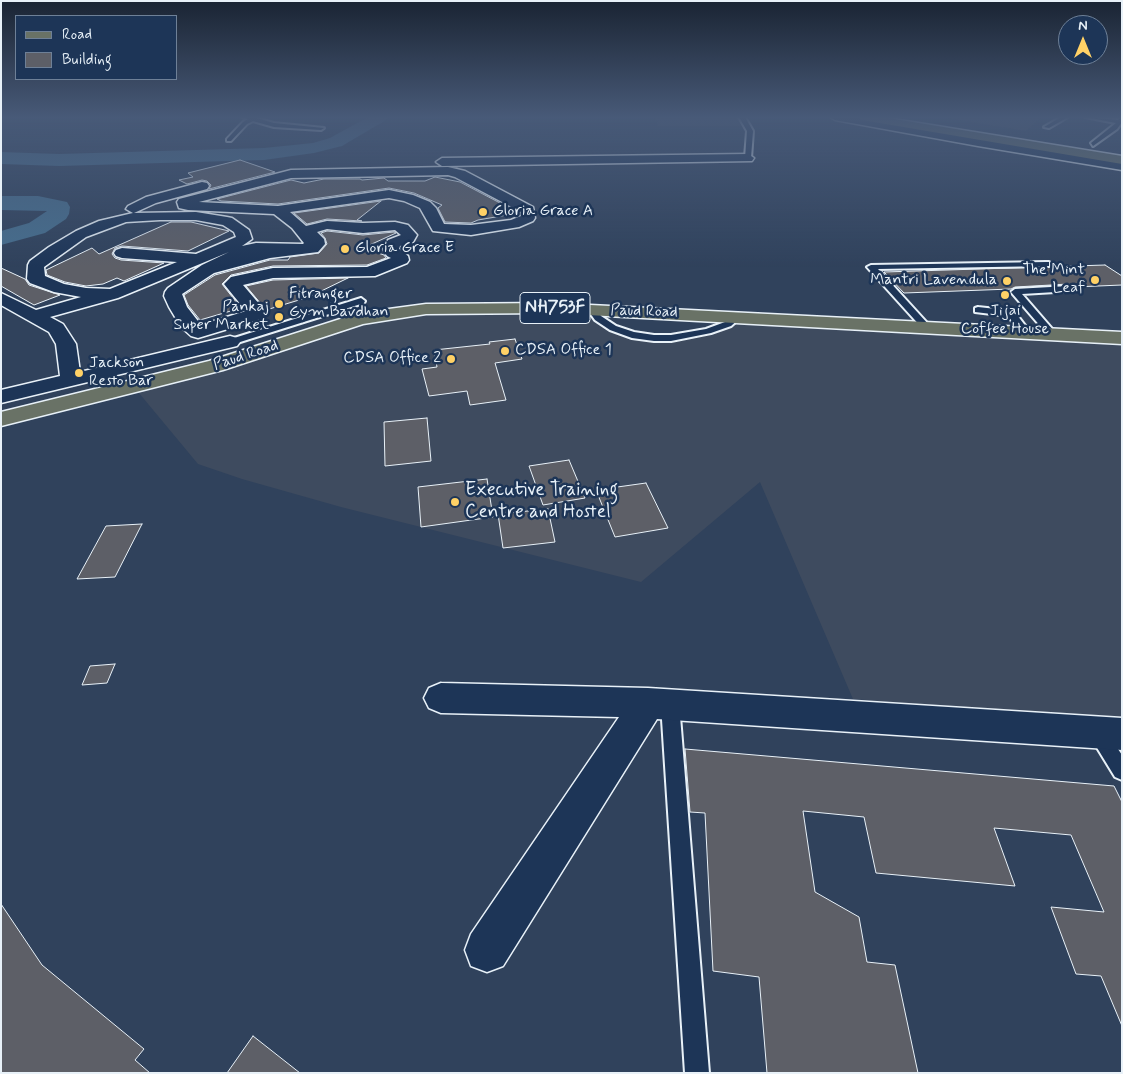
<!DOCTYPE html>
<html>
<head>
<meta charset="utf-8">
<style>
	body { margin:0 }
	#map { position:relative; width:1123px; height:1074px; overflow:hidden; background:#30425c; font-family:Mynerve,sans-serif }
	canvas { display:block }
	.frame { position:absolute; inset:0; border:2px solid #e8f1f8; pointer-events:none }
	.legend { position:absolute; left:15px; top:15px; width:162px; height:65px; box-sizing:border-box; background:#1d3557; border:1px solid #6e8097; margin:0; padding:6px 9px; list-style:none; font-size:15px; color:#e8f1f8 }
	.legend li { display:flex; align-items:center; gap:10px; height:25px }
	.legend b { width:25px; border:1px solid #6e8097 }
	.north { position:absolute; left:1058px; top:15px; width:50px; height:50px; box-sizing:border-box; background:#1d3557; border:1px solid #6e8097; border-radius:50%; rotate:0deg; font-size:14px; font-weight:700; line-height:20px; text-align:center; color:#e8f1f8 }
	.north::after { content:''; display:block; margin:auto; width:18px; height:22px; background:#ffd166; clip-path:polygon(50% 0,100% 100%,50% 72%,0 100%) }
</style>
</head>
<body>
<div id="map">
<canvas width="1123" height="1074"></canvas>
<div class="frame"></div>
<ul class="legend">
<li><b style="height:6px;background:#697266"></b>Road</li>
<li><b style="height:14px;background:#5d5f67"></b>Building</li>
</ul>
<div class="north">N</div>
</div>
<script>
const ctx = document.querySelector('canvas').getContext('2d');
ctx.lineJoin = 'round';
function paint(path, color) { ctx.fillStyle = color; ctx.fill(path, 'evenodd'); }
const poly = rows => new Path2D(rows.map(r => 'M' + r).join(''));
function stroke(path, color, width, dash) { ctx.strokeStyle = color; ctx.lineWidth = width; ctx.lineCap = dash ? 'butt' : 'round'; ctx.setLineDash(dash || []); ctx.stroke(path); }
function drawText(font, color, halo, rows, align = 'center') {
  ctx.font = font + ' Mynerve,sans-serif'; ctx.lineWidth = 5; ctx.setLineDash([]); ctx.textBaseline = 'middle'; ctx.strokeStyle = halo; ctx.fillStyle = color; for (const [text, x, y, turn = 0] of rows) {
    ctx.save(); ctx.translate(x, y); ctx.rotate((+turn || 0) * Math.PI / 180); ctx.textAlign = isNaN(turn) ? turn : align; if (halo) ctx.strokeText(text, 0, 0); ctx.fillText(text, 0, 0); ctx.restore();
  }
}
paint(poly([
	[654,117,737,117,743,126,658,126],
	[941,117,1042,117,1026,131],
	[593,310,613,328,671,338,741,321,1122,340,1122,720,853,699,760,482,641,582,341,507,242,479,198,464,134,387,390,313]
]), '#3e4b5f');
paint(poly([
	[368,117,388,117,386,120,342,146,314,153,264,160,59,166,1,164,1,152,59,154,264,148,313,143,330,138,368,117],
	[1,196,38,196,67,202,70,207,69,214,66,219,45,233,1,245,1,231,29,223,47,211,1,210,1,196]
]), '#466e8e');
const building = poly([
	[240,160,275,172,209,189,211,185,207,181,202,180,187,184,179,180,193,177,188,173,240,160],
	[435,177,460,182,519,213,478,220,471,223,445,222,438,208,442,205,414,193,389,188,278,204,221,201,217,199,291,180,304,183,324,179,360,179,362,180,384,178,388,181,425,181,435,177],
	[381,201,357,220,362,221,327,219,307,224,294,213,381,201],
	[171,222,191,222,229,231,188,251,122,246,115,248,112,254,115,258,121,260,164,263,124,281,117,278,103,284,86,286,65,282,47,275,46,270,92,248,99,254,171,222],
	[327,231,363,235,394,232,396,233,363,248,384,255,386,258,367,265,273,266,231,275,222,284,241,308,200,320,188,305,184,295,215,275,270,260,288,260,290,257,319,253,327,244,325,238,321,233,327,231],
	[1105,265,1122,276,1122,285,1074,287,1069,284,1015,287,1011,289,904,293,884,272,1105,265],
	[1,268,25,279,29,285,60,295,34,305,1,286,1,268],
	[348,278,309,297,266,310,246,286,273,280,348,278],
	[515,339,522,359,495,363,506,400,470,405,467,391,429,396,422,369,437,367,434,350,490,344,489,342,515,339],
	[427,418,431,461,385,466,384,422,427,418],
	[569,460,585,498,543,505,529,466,569,460],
	[487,479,493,517,421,527,418,487,487,479],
	[646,483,668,528,615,537,596,490,646,483],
	[548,509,555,542,503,548,498,514,548,509],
	[142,524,115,577,77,579,106,526,142,524],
	[115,664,107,683,82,685,90,666,115,664],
	[685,749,1114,786,1122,802,1122,1026,1101,976,1076,974,1051,907,1104,912,1071,835,994,828,1015,886,876,873,864,817,803,811,815,892,859,917,867,962,895,965,918,1073,767,1073,759,977,713,971,705,813,690,812,685,749],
	[1,904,42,965,144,1049,135,1060,150,1073,1,1073,1,904],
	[253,1036,300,1073,227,1073,253,1036]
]);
paint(building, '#5d5f67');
stroke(building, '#e8f1f8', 1);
const service = poly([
	[242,117,253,117,274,123,324,128,321,130,274,127,253,121,247,124,231,141,227,141,227,139,243,122,248,119,242,117],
	[739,117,745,117,753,131,751,158,748,160,745,158,747,131,739,117],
	[1061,117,1068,117,1049,128,1044,127,1061,117],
	[1085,117,1118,120,1122,117,1122,122,1117,129,1093,146,1091,143,1116,123,1085,117],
	[1046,262,1049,262,1049,266,878,269,929,325,929,329,926,330,923,329,867,267,871,265,1046,262],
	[1069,286,1072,287,1072,291,1022,294,1054,331,1056,333,1051,336,1048,335,1011,292,1015,289,1069,286],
	[361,298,365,301,364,303,237,343,234,344,229,341,231,339,361,298],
	[593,307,596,308,601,316,616,326,634,332,654,335,671,335,706,329,725,322,733,315,736,314,741,317,731,326,711,333,671,341,654,341,632,338,610,330,595,320,588,310,593,307],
	[978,307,1014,311,1030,332,1025,335,1022,334,1008,316,975,312,975,308,978,307],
	[670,696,676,699,679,704,709,1073,685,1073,661,704,664,699,670,696],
	[1097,725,1103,727,1122,755,1122,780,1115,777,1088,733,1091,727,1097,725]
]);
const minor = poly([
	[748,154,754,158,752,161,442,166,436,162,442,158,748,154],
	[448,167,465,171,533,207,535,218,533,221,519,227,471,235,433,231,420,208,404,201,389,198,290,212,306,226,327,221,363,223,395,222,408,225,417,235,413,242,400,246,399,249,408,256,409,260,407,263,375,276,273,278,243,285,266,312,264,318,198,338,191,336,181,327,169,307,164,296,165,292,168,288,202,265,229,252,118,298,50,317,63,324,76,344,80,372,230,336,237,338,240,342,237,346,1,403,1,390,60,376,56,344,49,332,1,305,1,293,36,310,81,297,54,292,30,283,27,279,28,265,30,261,49,247,76,231,99,221,133,213,126,209,128,206,146,197,202,182,207,183,209,186,207,189,156,203,134,213,196,212,227,217,232,218,249,230,252,239,242,246,256,243,303,244,304,243,292,228,274,214,188,210,179,208,177,202,179,199,291,170,448,167],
	[448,175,455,177,521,212,521,216,511,220,471,225,444,224,436,208,430,202,413,195,389,190,278,206,199,202,291,178,448,175],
	[160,220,196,220,223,225,234,232,236,237,196,254,122,248,116,250,114,253,116,256,122,258,177,262,110,289,86,288,64,284,45,276,44,267,86,237,126,222,160,220],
	[327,229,363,233,395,230,401,235,388,240,383,249,387,256,391,258,367,267,273,268,231,277,224,284,246,311,201,325,187,307,182,294,214,273,270,258,318,252,325,244,324,239,317,232,327,229],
	[441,683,648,688,1122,718,1122,750,657,719,503,966,487,972,471,966,465,950,471,934,619,717,441,713,429,708,424,698,429,688,441,683]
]);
const tertiary = poly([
	[830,117,853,117,1122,162,1122,170,978,146,835,120,830,117]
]);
const primary = poly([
	[551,303,1122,332,1122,344,551,313,426,314,363,324,223,370,1,426,1,412,209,361,359,313,426,304,551,303]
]);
const trunk = poly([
	[857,117,882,117,1122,156,1122,164,862,120,857,117]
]);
stroke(service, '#e8f1f8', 4);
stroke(minor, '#e8f1f8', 3);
stroke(tertiary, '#e8f1f8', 3);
stroke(primary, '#e8f1f8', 3);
stroke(trunk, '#e8f1f8', 3);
paint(service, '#1d3557');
paint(minor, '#1d3557');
paint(tertiary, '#1d3557');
paint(primary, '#697266');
paint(trunk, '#697266');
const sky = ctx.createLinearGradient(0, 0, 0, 267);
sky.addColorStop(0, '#1a2433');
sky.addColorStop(0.44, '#485a78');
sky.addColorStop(1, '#485a7800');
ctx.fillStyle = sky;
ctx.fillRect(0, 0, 1123, 267);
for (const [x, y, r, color] of [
	[483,212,5,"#ffd166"],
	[345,249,5,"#ffd166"],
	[1095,280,5,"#ffd166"],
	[1007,281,5,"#ffd166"],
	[1005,295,5,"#ffd166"],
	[279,304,5,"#ffd166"],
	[279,317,5,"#ffd166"],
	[505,351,5,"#ffd166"],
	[451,359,5,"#ffd166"],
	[79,373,5,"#ffd166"],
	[455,502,5,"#ffd166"]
]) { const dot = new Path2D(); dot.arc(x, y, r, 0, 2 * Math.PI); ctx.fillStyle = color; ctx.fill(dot); stroke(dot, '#1d3557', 2); }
drawText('16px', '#e8f1f8', '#1d3557', [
	["Gloria Grace A",493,212],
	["Gloria Grace E",355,249],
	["The Mint",1085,271,"right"],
	["Leaf",1085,289,"right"],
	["Mantri Lavendula",997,281,"right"],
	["Fitranger",289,295],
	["Gym Bavdhan",289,313],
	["Pankaj",269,308,"right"],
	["Super Market",269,326,"right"],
	["Jijai",1005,312,"center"],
	["Coffee House",1005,330,"center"],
	["CDSA Office 1",515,351],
	["CDSA Office 2",441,359,"right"],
	["Jackson",89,364],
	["Resto Bar",89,382]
], 'left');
drawText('16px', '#e8f1f8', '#1d3557', [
	["Paud Road",644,312,2],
	["Paud Road",246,356,-18]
]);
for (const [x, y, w] of [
	[555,308,70]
]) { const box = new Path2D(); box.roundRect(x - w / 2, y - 15.5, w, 31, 4); ctx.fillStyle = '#1d3557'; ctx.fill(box); stroke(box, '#e8f1f8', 1); }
drawText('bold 18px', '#e8f1f8', null, [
	["NH753F",555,308]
]);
drawText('19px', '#e8f1f8', '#1d3557', [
	["Executive Training",465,491],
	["Centre and Hostel",465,513]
], 'left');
</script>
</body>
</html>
